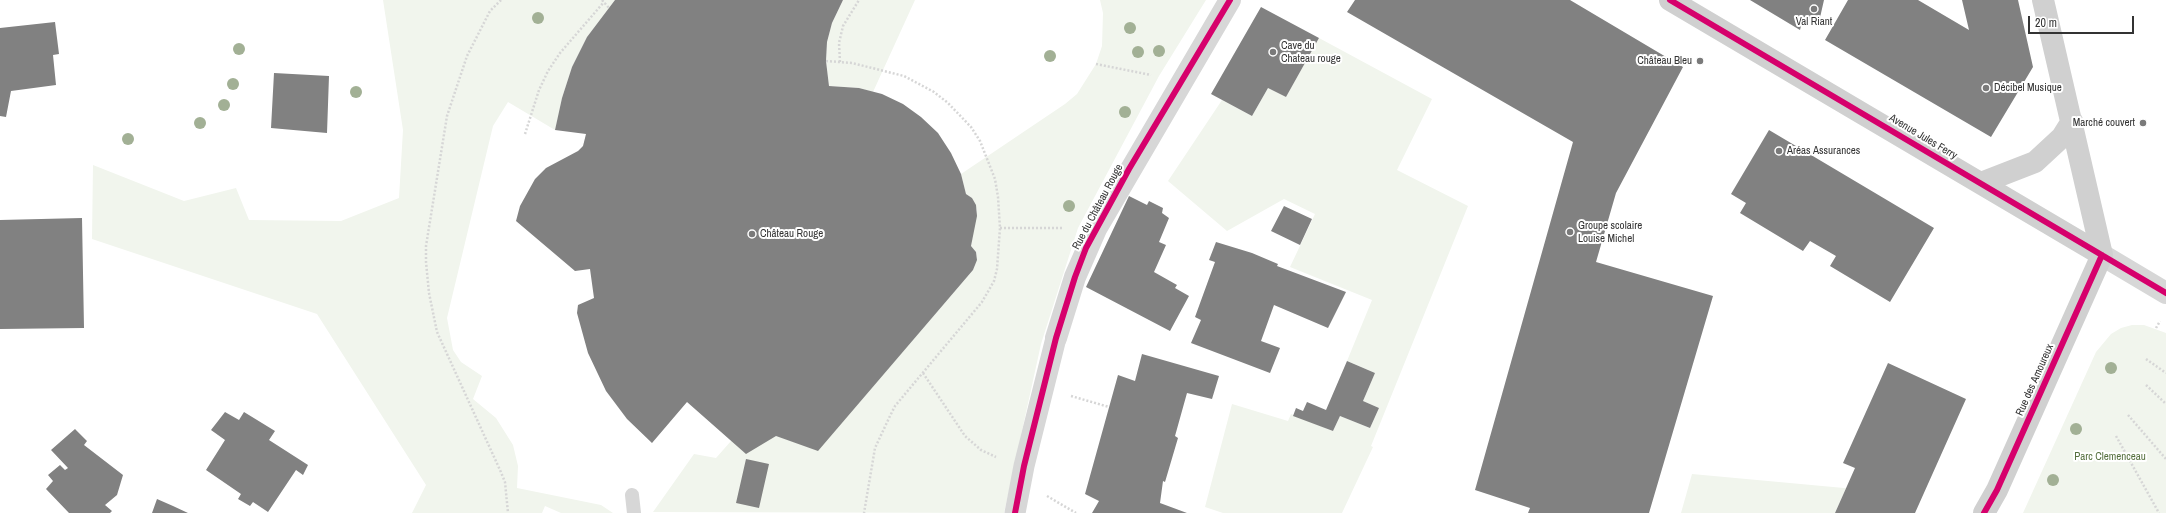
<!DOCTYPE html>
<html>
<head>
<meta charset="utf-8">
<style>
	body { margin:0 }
	#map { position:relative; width:2166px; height:513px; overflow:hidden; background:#fff; font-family:"Archivo Narrow",sans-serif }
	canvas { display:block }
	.scale { position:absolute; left:2028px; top:16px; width:106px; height:18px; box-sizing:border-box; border:2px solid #333; border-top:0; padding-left:5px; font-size:12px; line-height:14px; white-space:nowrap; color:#333; -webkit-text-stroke:3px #fff; paint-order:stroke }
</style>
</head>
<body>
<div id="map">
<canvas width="2166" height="513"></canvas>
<div class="scale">20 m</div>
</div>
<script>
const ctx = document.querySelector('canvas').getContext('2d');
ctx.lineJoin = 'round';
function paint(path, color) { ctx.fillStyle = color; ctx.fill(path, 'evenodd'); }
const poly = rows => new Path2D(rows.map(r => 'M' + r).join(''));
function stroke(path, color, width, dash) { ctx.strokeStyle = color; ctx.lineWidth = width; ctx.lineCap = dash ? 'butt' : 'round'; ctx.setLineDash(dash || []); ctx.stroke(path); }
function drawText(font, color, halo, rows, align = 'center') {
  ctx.font = font + ' "Archivo Narrow",sans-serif'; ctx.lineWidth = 4; ctx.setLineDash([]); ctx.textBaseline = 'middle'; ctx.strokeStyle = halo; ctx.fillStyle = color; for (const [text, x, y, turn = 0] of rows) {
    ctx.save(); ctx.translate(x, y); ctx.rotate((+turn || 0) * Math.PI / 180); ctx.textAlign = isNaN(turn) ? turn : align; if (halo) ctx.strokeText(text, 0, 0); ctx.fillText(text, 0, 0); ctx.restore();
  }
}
paint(poly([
	[383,0,615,0,587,37,572,67,562,98,555,130,508,102,493,126,447,318,453,350,461,362,482,376,473,399,496,418,513,445,518,466,517,488,601,505,613,513,561,513,545,506,542,513,412,513,426,485,317,314,92,239,93,165,184,201,236,188,249,220,341,221,399,198,403,130],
	[843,0,915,0,873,92,859,88,829,86,826,61,827,42,832,23],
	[1100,0,1206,0,1159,76,1078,228,1041,344,1004,513,653,512,694,454,716,458,731,441,776,436,818,450,973,270,977,259,976,252,971,246,977,210,972,198,966,194,961,174,1065,104,1077,94,1096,64,1102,46,1103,13],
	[1319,38,1432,99,1397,170,1468,206,1371,446,1373,447,1342,513,1223,513,1205,507,1232,404,1288,421,1291,414,1333,431,1340,416,1370,428,1379,408,1363,401,1375,373,1347,361,1372,300,1290,267,1315,214,1284,199,1227,231,1168,181,1222,100,1252,116,1268,88,1286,97],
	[2132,325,2144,325,2166,333,2166,513,2023,513,2096,352,2111,334,2121,328],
	[1692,474,1844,488,1846,488,1835,513,1681,513]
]), '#f1f5ed');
paint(poly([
	[615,0,843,0,832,23,827,42,826,61,829,86,859,88,882,94,903,104,921,117,938,133,951,153,961,174,966,194,972,198,976,205,977,216,971,246,976,252,977,260,973,270,818,451,776,436,746,454,687,402,652,443,627,419,606,391,588,353,577,313,578,305,594,298,590,269,575,271,516,221,520,206,535,179,546,168,578,151,583,146,586,134,555,130,562,98,572,67,587,37],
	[1355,0,1570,0,1683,67,1616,193,1596,262,1713,296,1649,513,1528,513,1530,508,1475,490,1573,142,1347,12],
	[1750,0,1824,0,1819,22,1803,18,1800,30],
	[1848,0,1918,0,1969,30,1962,0,2018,0,2033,67,1991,137,1825,40],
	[1261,7,1319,38,1286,97,1268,88,1252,116,1211,94],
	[55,22,59,54,53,55,56,85,11,91,6,117,0,116,0,28],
	[274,73,329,76,327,133,271,128],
	[1769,130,1934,228,1890,302,1830,266,1836,256,1810,241,1803,251,1740,213,1746,203,1731,194],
	[1129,196,1147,205,1149,201,1163,208,1162,213,1169,218,1159,242,1166,245,1154,272,1177,285,1175,288,1189,296,1170,331,1086,287],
	[1284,206,1312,219,1300,245,1271,231],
	[82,218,84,328,0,329,0,220],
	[1216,242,1252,253,1278,264,1277,266,1346,292,1328,328,1274,305,1261,341,1280,348,1270,373,1191,343,1201,320,1195,317,1215,262,1209,260],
	[1142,354,1219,376,1212,399,1187,393,1175,436,1178,438,1165,482,1163,481,1160,503,1187,513,1092,513,1099,501,1085,494,1118,375,1135,381],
	[1347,361,1375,373,1363,401,1379,408,1370,428,1340,416,1333,431,1293,416,1296,408,1303,411,1307,402,1326,410],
	[1888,363,1966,399,1915,513,1835,513,1855,468,1843,463],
	[225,412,239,420,244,412,275,431,269,440,308,465,303,475,296,470,268,512,253,502,250,506,238,499,241,494,206,470,225,440,211,430],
	[75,429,87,441,84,445,123,475,117,495,105,505,112,511,110,513,69,513,46,489,53,481,48,475,60,465,65,470,68,468,51,450],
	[746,459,769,464,759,508,736,503],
	[157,499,173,506,188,513,152,513]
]), '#818181');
stroke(poly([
	[501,0,490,11,467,56,447,116,426,246,426,262,429,293,437,332,500,470,505,482,508,513],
	[602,0,609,8],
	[826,61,852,63,904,76,934,92,948,103,971,127,980,141,995,179,998,197,1000,228,997,269,994,281,982,302,895,406,890,416,875,448,864,513],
	[840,62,839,43,843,26,859,0],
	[1096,64,1151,75],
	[525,134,539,90,548,71,560,53,604,2],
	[1000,228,1063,228],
	[2156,328,2160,321],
	[2146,359,2166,373],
	[923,373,965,436,981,450,996,457],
	[2146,385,2166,404],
	[1071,396,1109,407],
	[2128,415,2166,459],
	[2116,436,2159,513],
	[1047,496,1076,513]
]), '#d6d6d6', 2.5, [2, 2]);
stroke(poly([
	[632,495,634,513]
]), '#d7d7d7', 14);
stroke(poly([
	[1015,513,1024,466,1056,338]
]), '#d7d7d7', 21);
stroke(poly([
	[2102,255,2166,293],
	[1056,338,1075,277,1096,229,1230,0]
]), '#d7d7d7', 22);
stroke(poly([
	[1670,0,2102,255],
	[1981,183,2035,162,2062,137,2072,121],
	[1984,513,1997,490,2102,255,2043,0]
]), '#d0d0d0', 22);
stroke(poly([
	[1670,0,2166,293],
	[1015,513,1024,466,1056,338,1075,277,1086,248,1129,169,1230,0],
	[1984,513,1997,490,2102,255]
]), '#d6006c', 6);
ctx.fillStyle = '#a2b095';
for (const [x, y] of [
	[538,18],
	[1130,28],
	[239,49],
	[1159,51],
	[1138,52],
	[1050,56],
	[233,84],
	[356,92],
	[224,105],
	[1125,112],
	[200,123],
	[128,139],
	[1069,206],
	[2111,368],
	[2076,429],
	[2053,480]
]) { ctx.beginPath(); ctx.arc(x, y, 6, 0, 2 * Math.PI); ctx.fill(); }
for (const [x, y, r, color] of [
	[1814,9,4,"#7a7a7a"],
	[1273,52,4,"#7a7a7a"],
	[1700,61,4,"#7a7a7a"],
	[1986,88,4,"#7a7a7a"],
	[2143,123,4,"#7a7a7a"],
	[1779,151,4,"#7a7a7a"],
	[1570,232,4,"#7a7a7a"],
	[752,234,4,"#7a7a7a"]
]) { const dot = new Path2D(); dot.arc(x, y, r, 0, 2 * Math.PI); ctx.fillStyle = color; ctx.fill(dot); stroke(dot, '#fff', 1.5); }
drawText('11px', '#333', '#fff', [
	["Val Riant",1814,22,"center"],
	["Cave du",1281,46],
	["Chateau rouge",1281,59],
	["Château Bleu",1692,61,"right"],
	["Décibel Musique",1994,88],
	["Marché couvert",2135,123,"right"],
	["Aréas Assurances",1787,151],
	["Groupe scolaire",1578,226],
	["Louise Michel",1578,239],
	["Château Rouge",760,234]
], 'left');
drawText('11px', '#333', '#fff', [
	["Avenue Jules Ferry",1923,137,31],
	["Rue du Château Rouge",1098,207,-62],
	["Rue des Amoureux",2035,380,-66]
]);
drawText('11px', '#56703f', '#fff', [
	["Parc Clemenceau",2110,457]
]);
</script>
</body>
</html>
